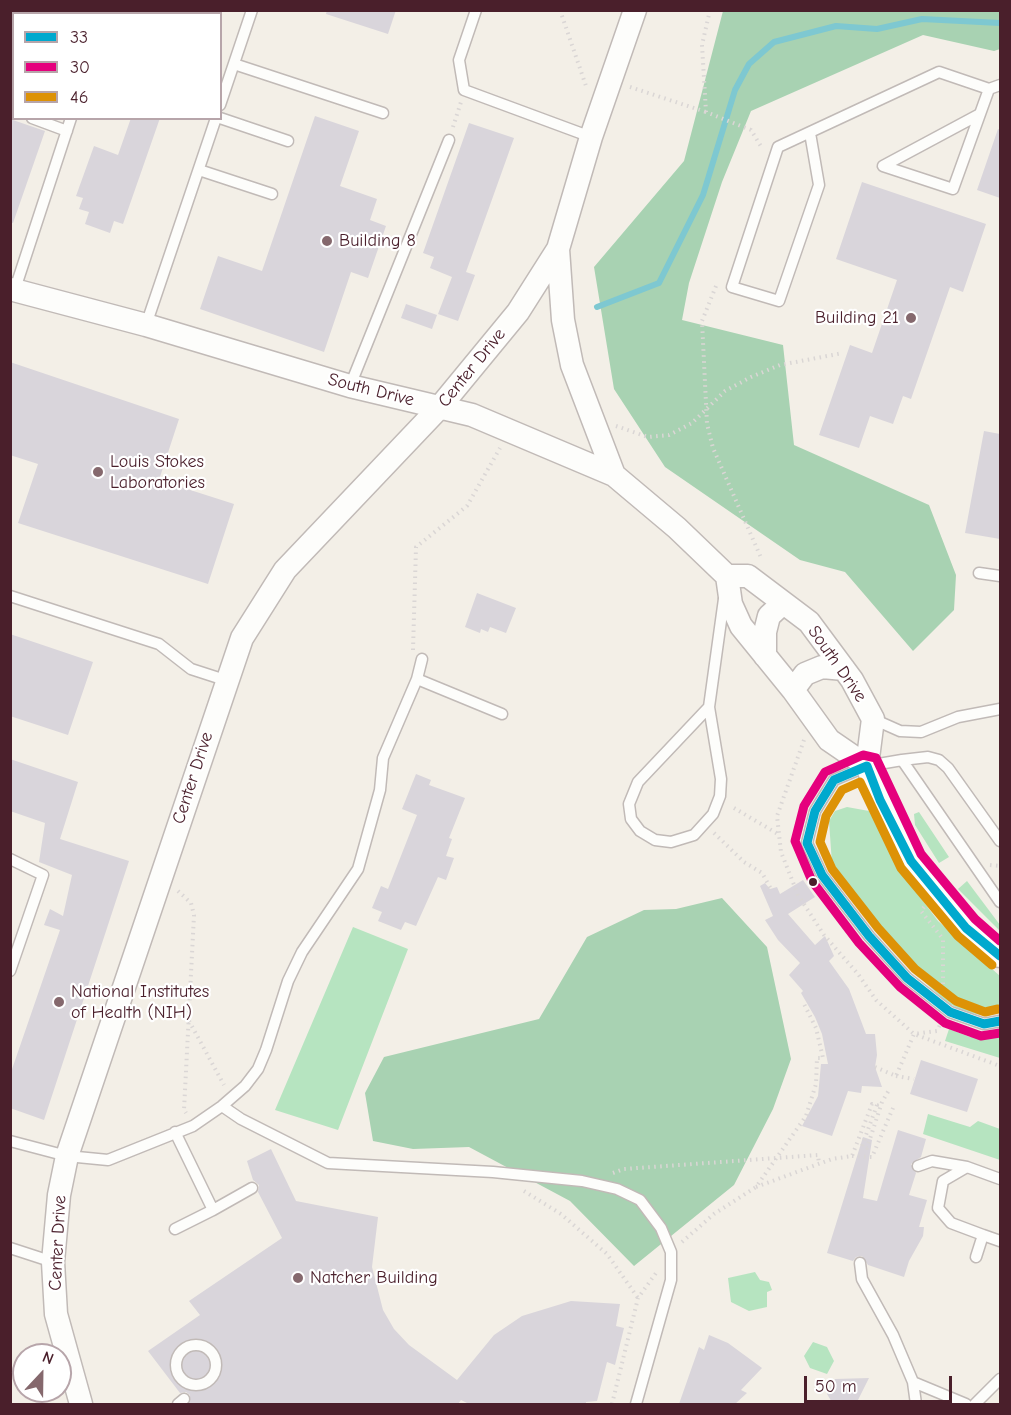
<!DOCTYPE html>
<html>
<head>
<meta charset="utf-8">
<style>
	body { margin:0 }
	#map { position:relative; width:1011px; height:1415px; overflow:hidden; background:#f3efe7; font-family:"Comic Neue",sans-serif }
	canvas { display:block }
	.frame { position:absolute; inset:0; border:12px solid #4a1f2b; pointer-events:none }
	.legend { position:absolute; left:12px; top:12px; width:210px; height:108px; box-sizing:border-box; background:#fff; border:2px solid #b7a5aa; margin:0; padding:8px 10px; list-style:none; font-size:18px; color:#4a1f2b }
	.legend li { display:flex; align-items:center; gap:12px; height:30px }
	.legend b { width:30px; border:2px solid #b7a5aa }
	.north { position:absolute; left:12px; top:1343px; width:60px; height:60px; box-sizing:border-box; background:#fff; border:2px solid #b7a5aa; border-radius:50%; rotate:22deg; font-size:16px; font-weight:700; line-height:24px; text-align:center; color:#4a1f2b }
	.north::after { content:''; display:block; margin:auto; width:21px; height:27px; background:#85686d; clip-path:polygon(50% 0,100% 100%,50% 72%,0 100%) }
	.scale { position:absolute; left:804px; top:1376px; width:148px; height:27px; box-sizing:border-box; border:3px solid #4a1f2b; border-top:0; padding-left:8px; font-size:18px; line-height:21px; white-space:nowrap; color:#4a1f2b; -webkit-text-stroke:4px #fff; paint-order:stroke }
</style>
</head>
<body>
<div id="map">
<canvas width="1011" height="1415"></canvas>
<div class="frame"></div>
<ul class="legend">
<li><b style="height:8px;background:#00a9ce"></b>33</li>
<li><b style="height:8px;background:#e5007d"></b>30</li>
<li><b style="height:8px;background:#dd9206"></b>46</li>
</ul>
<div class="north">N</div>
<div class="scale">50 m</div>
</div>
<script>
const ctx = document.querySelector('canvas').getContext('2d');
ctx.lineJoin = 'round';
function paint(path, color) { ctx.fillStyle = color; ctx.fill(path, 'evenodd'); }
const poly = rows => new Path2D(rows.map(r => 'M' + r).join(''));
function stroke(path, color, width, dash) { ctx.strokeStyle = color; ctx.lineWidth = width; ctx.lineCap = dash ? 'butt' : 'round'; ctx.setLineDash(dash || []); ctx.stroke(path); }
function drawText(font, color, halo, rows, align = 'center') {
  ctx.font = font + ' "Comic Neue",sans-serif'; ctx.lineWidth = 4.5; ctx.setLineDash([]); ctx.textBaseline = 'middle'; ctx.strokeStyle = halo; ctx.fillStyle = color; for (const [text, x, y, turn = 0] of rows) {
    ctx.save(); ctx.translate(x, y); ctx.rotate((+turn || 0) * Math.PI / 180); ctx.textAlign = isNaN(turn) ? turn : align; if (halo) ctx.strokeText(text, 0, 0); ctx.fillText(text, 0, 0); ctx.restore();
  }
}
paint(poly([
	[847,807,869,811,908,881,938,921,1000,976,1000,1012,988,1016,965,1012,946,1002,911,969,877,926,832,864,829,821,835,811],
	[919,812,949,857,939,863,915,825,914,814],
	[967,881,1000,925,1000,931,958,889],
	[353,927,408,949,338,1130,275,1110],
	[949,1029,970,1037,1000,1035,1000,1058,945,1041],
	[928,1114,970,1127,978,1121,1000,1129,1000,1160,923,1134],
	[755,1272,760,1280,769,1282,772,1290,767,1292,767,1307,749,1311,731,1302,728,1278],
	[813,1342,827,1347,834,1361,827,1374,810,1368,804,1356]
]), '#b6e4c0');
paint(poly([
	[723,11,1000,11,1000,49,994,51,923,35,751,111,722,182,689,283,682,320,783,345,794,445,929,505,956,575,954,610,913,651,845,572,800,560,665,467,614,389,594,267,684,161],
	[722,898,767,947,791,1059,773,1109,734,1185,634,1266,570,1201,469,1147,413,1149,373,1141,365,1093,384,1057,539,1019,587,937,644,910,676,909]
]), '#a8d2b2');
stroke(poly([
	[597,307,659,283,703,195,735,90,749,64,774,42,836,26,877,29,922,19,1000,23]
]), '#7ec8d1', 6);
paint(poly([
	[327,10,396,10,388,34,326,14],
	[315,116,359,131,340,186,377,199,370,220,386,226,368,278,351,272,324,352,200,309,218,256,262,271],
	[131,118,160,118,123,224,114,221,110,233,85,224,89,212,79,209,83,198,76,196,94,146,118,155],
	[10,119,45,131,13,223,10,222],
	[469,123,514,138,466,272,475,275,458,321,438,314,452,277,430,268,434,257,423,253],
	[998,129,1000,130,1000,198,977,190],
	[862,182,986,224,963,292,950,287,911,399,903,396,893,424,870,416,859,448,819,435,850,345,872,353,897,280,836,259],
	[406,304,437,315,432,329,401,318],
	[10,362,179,419,159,480,234,504,208,584,18,523,38,464,10,455],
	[984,431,1000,434,1000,539,965,533],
	[477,593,516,608,506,633,490,627,488,632,481,629,480,633,465,627],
	[10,634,93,662,68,735,10,716],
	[10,759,78,782,60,839,129,861,44,1120,10,1108,10,1075,60,930,44,925,50,909,63,916,72,875,39,862,45,823,10,811],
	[416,774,431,780,429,785,465,798,449,838,452,839,446,856,454,858,446,880,438,877,416,926,405,922,401,930,378,921,382,912,372,908,381,886,388,889,417,815,402,809],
	[803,880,815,897,788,914,815,945,825,936,834,956,829,961,849,989,866,1034,875,1034,877,1055,875,1067,882,1087,862,1086,861,1093,848,1091,832,1136,802,1126,818,1096,821,1064,828,1064,822,1034,815,1017,801,993,803,991,789,975,800,963,778,940,765,920,773,916,760,886,765,883,770,889,777,887,780,894],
	[921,1060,978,1079,967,1112,910,1094],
	[898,1130,926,1139,921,1157,911,1164,916,1173,909,1195,927,1200,919,1227,924,1227,923,1236,909,1261,904,1277,868,1265,862,1256,856,1257,853,1261,827,1253,863,1137,872,1140,863,1198,877,1201],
	[271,1149,296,1201,378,1217,372,1267,383,1310,394,1329,409,1345,457,1380,494,1335,522,1316,571,1301,620,1304,616,1326,624,1328,615,1365,607,1362,597,1401,586,1402,586,1404,469,1404,461,1400,458,1404,189,1404,190,1395,186,1392,180,1393,148,1351,200,1315,189,1301,282,1238,258,1192,259,1185,253,1180,247,1161],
	[709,1335,728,1343,762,1368,741,1390,747,1393,735,1404,679,1404,699,1347,704,1350],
	[869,1378,856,1404,833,1404,827,1394,835,1379]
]), '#d9d5db');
const service = poly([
	[476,10,459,60,464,90,591,137],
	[106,14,107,10],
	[234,64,383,113],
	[220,105,252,10],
	[10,111,14,112],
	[980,114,883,166,953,189,989,89],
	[32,118,67,131],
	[220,118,288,141],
	[810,133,819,185,779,301,732,287,778,147,939,72,989,89,1000,85],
	[199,170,272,194],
	[14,292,71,118],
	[146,325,216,118],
	[350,386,449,140],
	[979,573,1000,576],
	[10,596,159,644,191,669,225,680],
	[417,679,502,714],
	[709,707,638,782,629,804,631,819,640,831,655,840,671,842,694,835,713,814,720,796,721,779,709,707,724,599],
	[873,719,900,731,921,732,958,717,1000,709],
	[902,760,928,757,939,760,948,768,1000,841],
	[10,859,43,875,10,971],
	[1000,902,902,760,867,766,834,780,815,811,807,843,822,875,869,936,907,978,950,1012,984,1024,1000,1021],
	[222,1106,241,1119,328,1163,493,1172,582,1181,617,1189,640,1200,661,1228,671,1252,671,1280,636,1404],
	[10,1141,67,1156,108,1160,193,1126,222,1106,245,1086,258,1069,266,1050,288,981,302,952,358,869,380,790,383,758,417,679,422,659],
	[918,1166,932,1161,967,1167,1000,1179],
	[967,1167,943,1181,938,1208,951,1223,983,1235],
	[213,1210,252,1188],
	[175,1229,213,1210,175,1132],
	[10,1248,53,1262],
	[976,1257,983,1235,1000,1241],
	[860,1263,862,1279,893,1335,913,1382,916,1404],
	'176 1365a20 20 0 1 1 40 0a20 20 0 1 1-40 0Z',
	[913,1382,966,1404],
	[178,1404,184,1399],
	[975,1404,1000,1379]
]);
const minor = poly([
	[558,249,563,320,572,365,614,475],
	[10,289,146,325,350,386,472,415,614,475,677,528,727,576,731,604,741,626,793,690,829,740,867,766],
	[727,576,748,576,809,622,852,680,873,719,867,766,880,800,911,861,966,928,1000,956],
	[765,656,765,632,769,616,783,603],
	[793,690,805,674,822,667,844,669],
	[81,1404,56,1314,53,1262,59,1195,67,1156,242,638,285,570,439,408,518,312,558,249,591,137,635,10]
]);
stroke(service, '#c1bab7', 13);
stroke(minor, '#c1bab7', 25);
stroke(poly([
	[560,10,586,86],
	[710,10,702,45,706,112,751,130,762,148],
	[630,87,706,112],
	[453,127,461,102],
	[716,286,702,321,707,424,713,448,762,560],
	[616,426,648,437,669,435,692,423,725,391,751,377,780,365,843,353],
	[413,650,416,547,467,506,500,448],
	[804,740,777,816,781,852,798,895,824,935,858,974,876,1000,914,1034,1000,1066],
	[734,808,778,834],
	[714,833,744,862,762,873,771,889],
	[990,865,1000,866],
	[178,891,191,903,194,915,184,1110,186,1113],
	[924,907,921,911,943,939,943,988],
	[189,1021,224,1085],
	[875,1067,896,1076,914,1034,937,1031,940,1025],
	[896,1076,914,1079],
	[852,1156,872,1157,893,1108],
	[613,1173,624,1169,818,1155,819,1164],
	[756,1187,832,1159,852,1156,872,1104,877,1105,862,1146,867,1148,882,1102,889,1090],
	[524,1191,561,1214,607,1254,638,1298],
	[682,1242,714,1214,756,1187,806,1116,816,1084,817,1058,823,1058,816,1028,804,1004,807,1002],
	[612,1404,638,1298,656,1273]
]), '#dad6d5', 4, [1.5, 4.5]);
stroke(service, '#fdfdfb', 10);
stroke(minor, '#fdfdfb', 22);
stroke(poly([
	[1000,956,966,928,911,861,880,800,867,766,834,780,815,811,807,843,822,875,869,936,907,978,950,1012,984,1024,1000,1021]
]), '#00a9ce', 9);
stroke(poly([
	[1000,941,975,919,921,854,876,758,863,755,825,772,804,806,795,841,812,881,859,943,900,987,945,1023,981,1036,1000,1033]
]), '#e5007d', 9);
stroke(poly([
	[992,965,958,936,901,868,860,782,842,790,826,816,820,842,832,869,878,928,915,969,956,1001,985,1012,998,1009]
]), '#dd9206', 9);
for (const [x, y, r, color] of [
	[327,241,6,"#85686d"],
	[911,318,6,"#85686d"],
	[98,472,6,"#85686d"],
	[813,882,5,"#4a1f2b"],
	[59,1002,6,"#85686d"],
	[298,1278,6,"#85686d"]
]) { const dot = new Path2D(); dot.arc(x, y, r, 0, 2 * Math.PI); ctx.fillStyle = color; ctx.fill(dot); stroke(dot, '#fff', 2); }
drawText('18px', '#4a1f2b', '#fff', [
	["Building 8",339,241],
	["Building 21",899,318,"right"],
	["Louis Stokes",110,462],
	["Laboratories",110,483],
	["National Institutes",71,992],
	["of Health (NIH)",71,1013],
	["Natcher Building",310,1278]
], 'left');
drawText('18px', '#4a1f2b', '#fff', [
	["Center Drive",472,368,-51],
	["South Drive",371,390,14],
	["South Drive",837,664,55],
	["Center Drive",193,778,-72],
	["Center Drive",58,1243,-87]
]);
</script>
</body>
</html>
